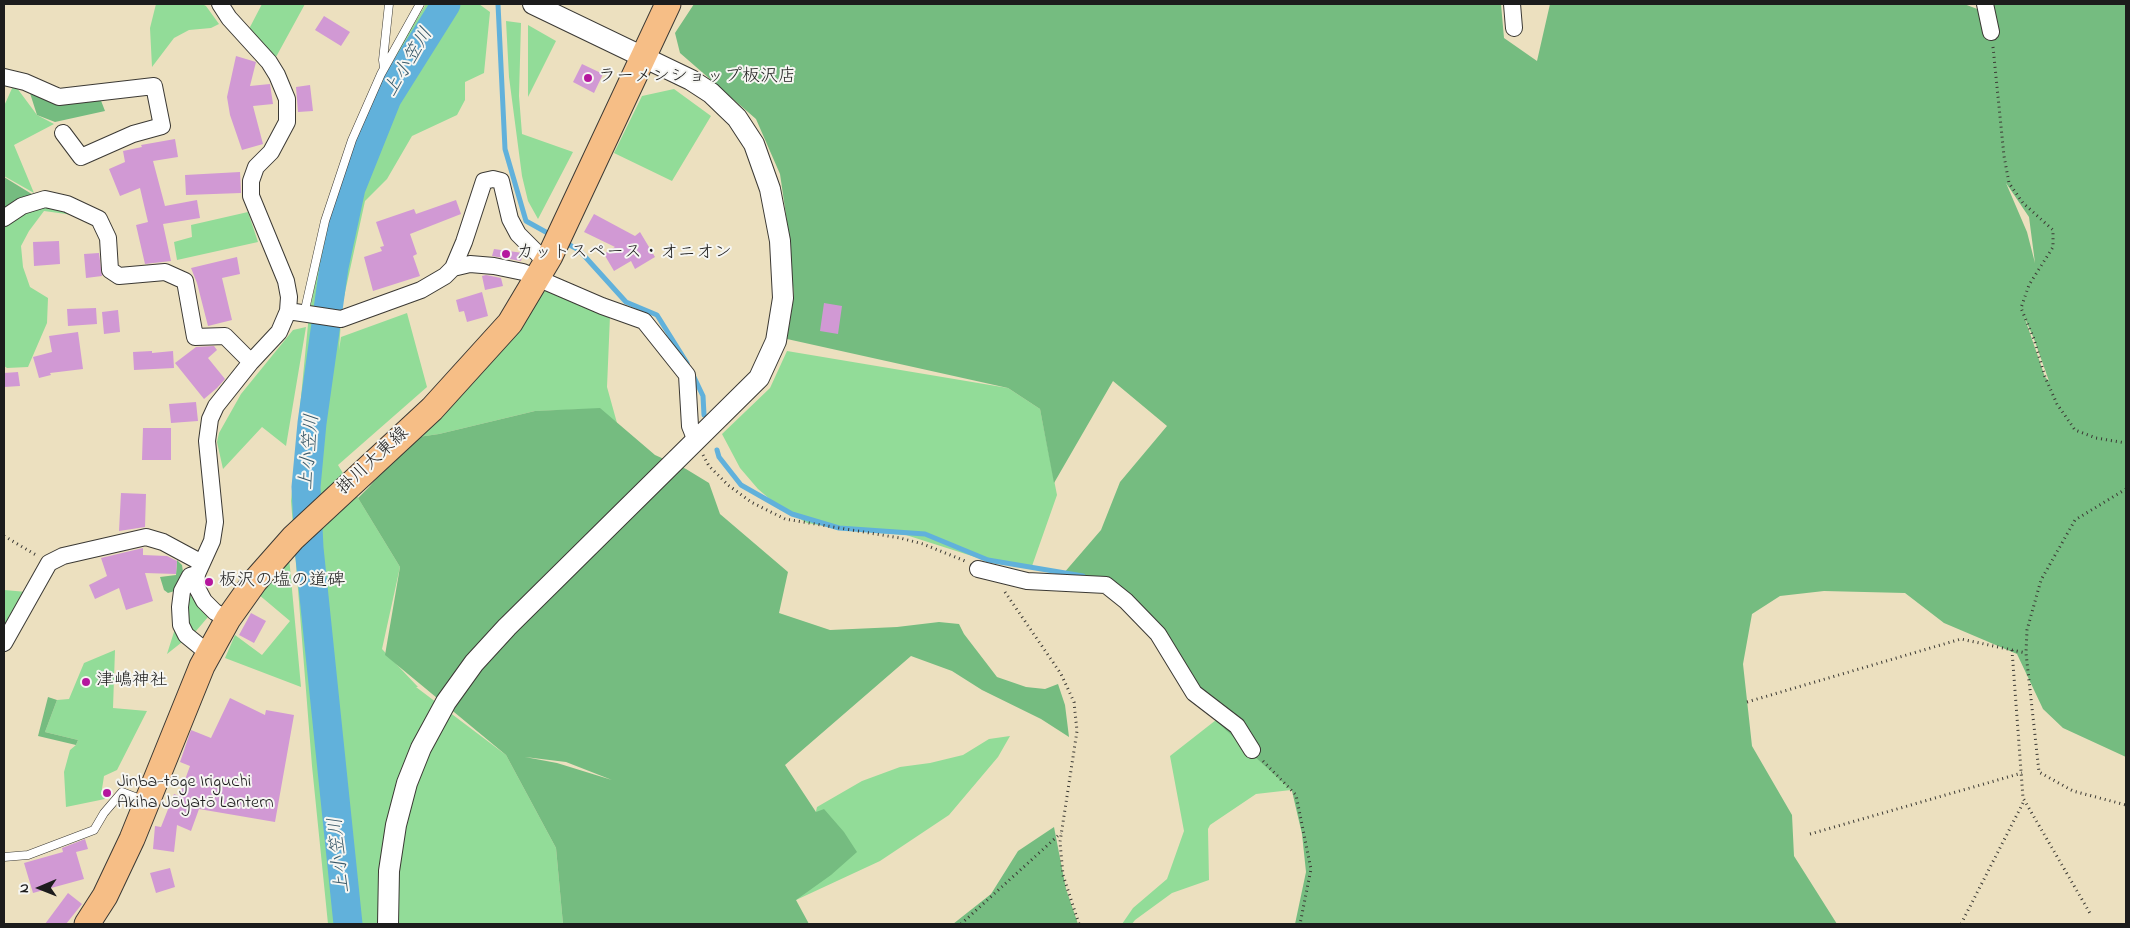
<!DOCTYPE html>
<html>
<head>
<meta charset="utf-8">
<style>
	body { margin:0 }
	#map { position:relative; width:2130px; height:928px; overflow:hidden; background:#ece0bf; font-family:"Indie Flower",sans-serif }
	canvas { display:block }
	.frame { position:absolute; inset:0; border:5px solid #1c1c1c; pointer-events:none }
	.north { position:absolute; left:15px; top:863px; width:50px; height:50px; -webkit-text-stroke:4px #f6f6f2; paint-order:stroke; rotate:269deg; font-size:14px; font-weight:700; line-height:20px; text-align:center; color:#1c1c1c }
	.north::after { content:''; display:block; margin:auto; width:18px; height:22px; background:#1c1c1c; clip-path:polygon(50% 0,100% 100%,50% 72%,0 100%) }
</style>
</head>
<body>
<div id="map">
<canvas width="2130" height="928"></canvas>
<div class="frame"></div>
<div class="north">N</div>
</div>
<script>
const ctx = document.querySelector('canvas').getContext('2d');
ctx.lineJoin = 'round';
function paint(path, color) { ctx.fillStyle = color; ctx.fill(path, 'evenodd'); }
const poly = rows => new Path2D(rows.map(r => 'M' + r).join(''));
function stroke(path, color, width, dash) { ctx.strokeStyle = color; ctx.lineWidth = width; ctx.lineCap = dash ? 'butt' : 'round'; ctx.setLineDash(dash || []); ctx.stroke(path); }
function drawText(font, color, halo, rows, align = 'center') {
  ctx.font = font + ' "Indie Flower","Klee One",sans-serif'; ctx.lineWidth = 4; ctx.setLineDash([]); ctx.textBaseline = 'middle'; ctx.strokeStyle = halo; ctx.fillStyle = color; for (const [text, x, y, turn = 0] of rows) {
    ctx.save(); ctx.translate(x, y); ctx.rotate((+turn || 0) * Math.PI / 180); ctx.textAlign = isNaN(turn) ? turn : align; if (halo) ctx.strokeText(text, 0, 0); ctx.fillText(text, 0, 0); ctx.restore();
  }
}
paint(poly([
	[156,4,202,4,206,6,219,24,211,28,189,30,174,38,152,67,150,28],
	[262,4,305,4,276,57,249,29],
	[426,4,479,4,490,12,484,73,465,82,465,100,457,115,412,136,387,179,365,201,342,306,339,350,341,337,407,313,427,387,338,465,400,567,382,649,418,687,416,687,506,755,556,848,563,924,328,924,312,766,291,501,309,314,324,240,352,153,401,45],
	[506,21,521,23,519,96,522,134,573,152,538,219,528,201,522,176,509,77],
	[528,25,556,41,528,97],
	[14,84,37,115,54,124,14,145,34,193,4,176,4,106],
	[674,89,711,116,672,181,614,153,642,96],
	[45,199,88,217,44,211,29,231,21,246,23,267,30,287,48,298,47,323,28,367,7,368,4,366,4,218],
	[248,212,258,242,177,260,174,242,192,237,191,225],
	[546,291,610,316,607,387,617,423,596,409,535,411,439,434,411,438,541,292],
	[306,327,286,446,262,427,223,469,217,442,219,433,241,394,293,330],
	[787,351,1008,388,1040,409,1057,495,1032,566,997,564,906,535,855,531,807,523,778,506,758,489,740,468,722,434,770,388],
	[289,557,301,687,225,658,235,635,262,655,290,621,258,594],
	[4,590,27,592,4,632],
	[187,591,208,617,196,631,167,654],
	[115,650,113,708,147,711,117,770,104,776,102,789,105,799,66,807,64,772,70,750,76,745,78,740,45,732,57,700,69,699,84,663],
	[1216,720,1291,790,1256,794,1210,825,1208,829,1209,880,1172,893,1135,920,1132,924,1122,924,1133,908,1167,879,1184,831,1170,756],
	[1010,736,998,757,949,815,880,861,796,900,817,807,862,781,900,767,930,763,963,755,989,739]
]), '#92dc98');
paint(poly([
	[694,4,1501,4,1504,38,1537,61,1550,4,1964,4,1980,10,1981,4,2126,4,2126,757,2063,728,2043,709,2017,654,1944,623,1905,593,1824,591,1780,596,1752,614,1743,664,1752,746,1792,815,1794,856,1837,924,1295,924,1306,872,1302,834,1292,791,1215,720,1158,634,1107,585,1057,581,1101,530,1120,482,1167,426,1113,381,1054,483,1040,409,1008,388,787,339,794,296,787,222,780,174,756,119,680,53,675,33],
	[2006,183,2029,217,2035,263,2027,232],
	[2024,316,2034,339,2049,381,2045,377],
	[29,90,100,98,105,111,55,122,37,115],
	[4,177,35,196,4,213],
	[600,408,655,455,686,469,709,483,720,514,788,572,779,613,830,630,897,627,939,622,959,624,964,634,997,677,1026,687,1045,689,1058,684,1065,705,1069,737,1041,719,982,690,952,671,911,656,785,765,816,812,824,809,844,832,857,852,831,875,796,900,809,924,563,924,556,848,506,755,385,655,400,567,358,498,369,487,411,438,439,434,535,411],
	[525,757,566,762,612,780,557,763],
	[177,560,182,565,183,572,178,590,168,593,164,590,160,577,176,575],
	[48,697,57,700,45,732,78,740,76,745,38,736],
	[1054,827,1066,889,1078,924,953,924,991,894,1018,851]
]), '#75bc80');
stroke(poly([
	[498,4,505,149,526,221,553,236],
	[564,242,579,250,626,302,657,315,687,363],
	[693,375,703,396,704,415],
	[717,450,719,457,741,485,792,514,839,528,925,534,988,560,1083,576]
]), '#61b1db', 5);
stroke(poly([
	[348,924,309,548,306,487,312,423,334,267,351,188,387,98,446,4]
]), '#61b1db', 29);
paint(poly([
	[324,16,350,32,341,46,315,30],
	[236,56,256,62,250,86,270,84,273,104,253,106,263,144,242,150,230,115,227,97],
	[582,64,603,74,594,93,573,82],
	[310,85,313,111,298,112,296,87],
	[175,139,178,157,153,161,165,206,197,200,200,218,163,224,171,261,145,264,136,225,148,222,140,188,120,196,109,169,125,162,123,151,142,147,141,145],
	[240,172,241,193,186,195,185,175],
	[456,200,461,214,410,234,417,254,413,256,420,276,373,291,364,257,382,251,380,247,384,246,376,222,414,209,416,214],
	[594,214,635,236,640,232,655,257,635,269,631,261,614,271,604,254,615,247,584,232],
	[59,241,60,264,34,266,33,242],
	[494,249,523,253,521,261,492,256],
	[99,253,102,276,86,278,84,254],
	[237,257,240,274,222,278,232,320,208,326,197,283,191,268],
	[486,275,501,278,503,286,485,290,482,276],
	[482,292,488,316,467,322,464,311,459,312,456,300],
	[824,303,842,306,838,334,820,331],
	[96,308,97,324,68,326,67,309],
	[118,310,120,332,104,334,102,312],
	[78,332,83,369,50,373,51,375,39,378,33,357,52,352,49,336],
	[214,346,217,350,208,358,225,379,217,388,204,399,175,363,196,347],
	[152,351,152,353,173,351,174,368,134,370,133,352],
	[18,372,20,386,4,387,4,373],
	[196,402,198,421,171,423,169,404],
	[143,428,171,428,171,460,142,460],
	[121,493,146,494,145,527,119,531],
	[143,548,143,555,167,556,177,561,176,574,145,573,153,601,126,610,119,588,95,599,89,585,107,576,101,558],
	[251,613,266,621,254,643,239,635],
	[230,698,265,715,266,710,294,715,275,822,199,809,191,831,177,825,174,852,153,849,155,826,161,827,174,794,179,796,190,766,180,762,191,730,211,738],
	[85,839,88,849,76,852,84,879,33,893,24,863,63,852,62,848],
	[170,868,175,887,156,893,150,873],
	[68,893,82,904,66,924,45,924]
]), '#d199d4');
const service = poly([
	[384,68,383,60,389,4],
	[304,314,325,221,352,140,381,74,420,4],
	[4,857,28,855,94,830,104,813,122,792,143,800]
]);
const minor = poly([
	[220,4,229,18,269,62,277,75,287,99,287,122,271,152,256,167,251,181,251,196,286,281,289,297,288,311,279,332,251,362,216,406,210,419,207,441,215,522,212,541,197,574,196,586,204,601,215,612,228,619],
	[1512,4,1514,28],
	[1985,4,1991,32],
	[4,77,25,82,59,97,154,86,162,126,133,134,81,157,63,133],
	[4,218,22,206,45,199,67,204,99,219,108,238,110,270,119,276,165,272,185,281,195,337,225,336,251,362],
	[453,268,470,264,494,266,523,272,602,306,644,321,687,375,690,426,696,441],
	[288,311,341,319,421,290,445,276,453,268,464,242,484,181,493,179,501,181,510,219,518,234,546,262],
	[978,569,1027,581,1106,585,1126,601,1158,634,1194,693,1237,726,1252,750],
	[197,574,190,576,182,591,180,607,181,625,186,635,208,653],
	[4,643,49,563,63,556,146,537,163,542,202,563]
]);
const tertiary = poly([
	[388,924,389,871,396,825,407,783,421,748,446,702,474,663,507,627,759,378,776,341,783,298,780,241,770,189,754,144,737,118,711,93,691,80,533,4]
]);
const primary = poly([
	[87,924,105,896,132,839,202,666,228,619,255,581,293,538,432,409,510,323,550,256,668,4]
]);
stroke(service, '#3b3934', 9);
stroke(minor, '#3b3934', 18);
stroke(tertiary, '#3b3934', 22);
stroke(primary, '#3b3934', 27);
stroke(poly([
	[1993,47,2004,156,2009,183,2023,203,2053,230,2053,247,2029,285,2021,308,2034,339,2045,377,2057,404,2075,430,2096,438,2126,443],
	[703,455,709,466,728,485,751,502,785,519,900,538,923,544,965,561],
	[2126,489,2075,520,2041,580,2027,630,2026,653,2039,772,2073,791,2126,805],
	[4,536,36,555],
	[1005,592,1061,674,1074,702,1077,731,1060,842,1063,875,1079,924],
	[2012,650,2023,798,2091,915],
	[1747,702,1961,639,2026,653],
	[1263,761,1296,795,1311,869,1300,924],
	[1810,834,2022,773],
	[961,924,1061,833],
	[1961,924,2024,801]
]), '#3b3934', 3, [1, 4]);
stroke(service, '#fff', 8);
stroke(minor, '#fff', 16);
stroke(tertiary, '#fff', 20);
stroke(primary, '#f6be86', 25);
for (const [x, y, r, color] of [
	[588,78,5,"#b5179e"],
	[506,254,5,"#b5179e"],
	[209,582,5,"#b5179e"],
	[86,682,5,"#b5179e"],
	[107,793,5,"#b5179e"]
]) { const dot = new Path2D(); dot.arc(x, y, r, 0, 2 * Math.PI); ctx.fillStyle = color; ctx.fill(dot); stroke(dot, '#f6f6f2', 2); }
drawText('18px', '#1c1c1c', '#f6f6f2', [
	["ラーメンショップ板沢店",598,78],
	["カットスペース・オニオン",516,254],
	["板沢の塩の道碑",219,582],
	["津嶋神社",96,682],
	["Jinba-tōge Iriguchi",117,783],
	["Akiha Jōyatō Lantern",117,804]
], 'left');
drawText('18px', '#1c1c1c', '#f6f6f2', [
	["掛川大東線",374,462,-43]
]);
drawText('italic 19px', '#385868', '#f6f6f2', [
	["上小笠川",410,63,-59],
	["上小笠川",311,452,-85],
	["上小笠川",341,855,-96]
]);
</script>
</body>
</html>
